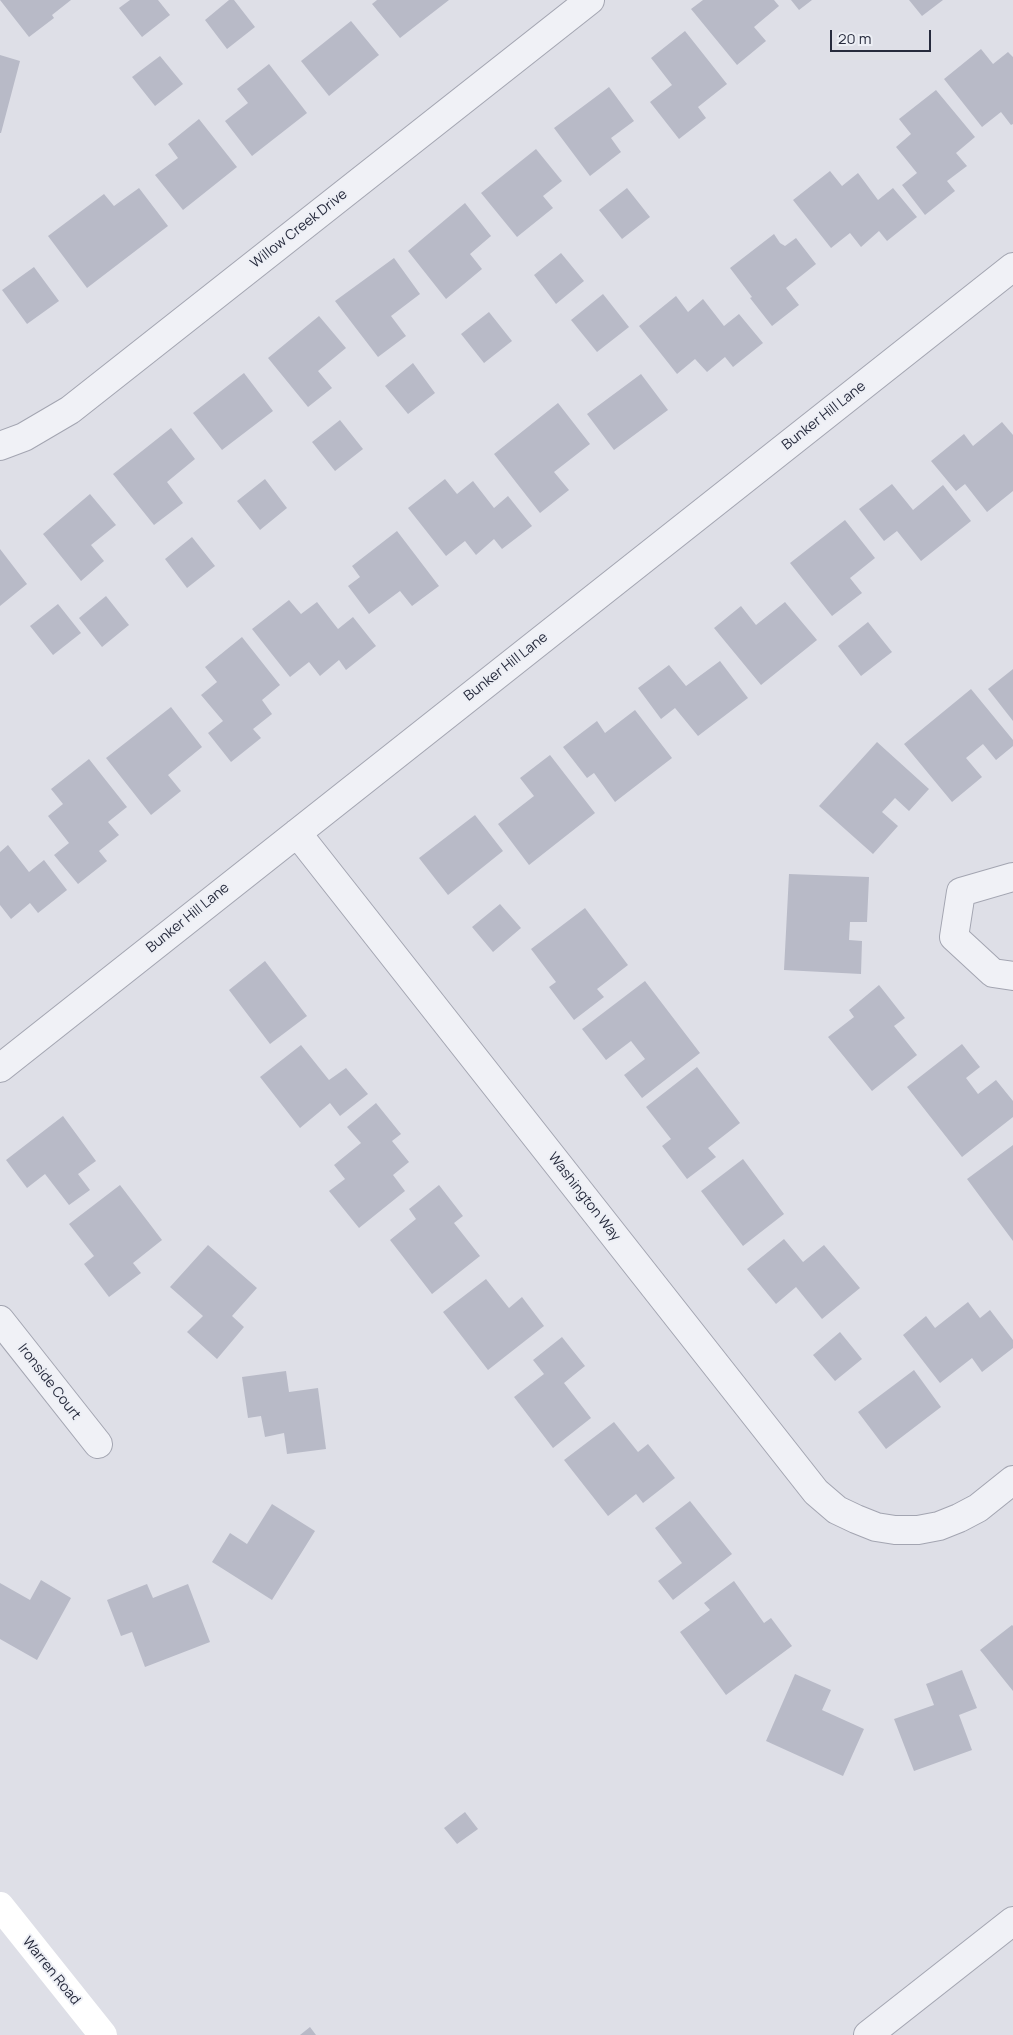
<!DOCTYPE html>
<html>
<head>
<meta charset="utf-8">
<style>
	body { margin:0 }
	#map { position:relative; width:1013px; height:2035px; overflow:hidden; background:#dedfe7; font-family:Manrope,sans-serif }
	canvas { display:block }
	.scale { position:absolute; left:830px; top:30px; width:101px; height:22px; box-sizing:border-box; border:2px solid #272b3d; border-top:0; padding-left:6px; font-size:15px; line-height:18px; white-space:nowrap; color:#272b3d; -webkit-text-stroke:4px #edeff5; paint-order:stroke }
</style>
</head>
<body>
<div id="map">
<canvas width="1013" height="2035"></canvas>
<div class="scale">20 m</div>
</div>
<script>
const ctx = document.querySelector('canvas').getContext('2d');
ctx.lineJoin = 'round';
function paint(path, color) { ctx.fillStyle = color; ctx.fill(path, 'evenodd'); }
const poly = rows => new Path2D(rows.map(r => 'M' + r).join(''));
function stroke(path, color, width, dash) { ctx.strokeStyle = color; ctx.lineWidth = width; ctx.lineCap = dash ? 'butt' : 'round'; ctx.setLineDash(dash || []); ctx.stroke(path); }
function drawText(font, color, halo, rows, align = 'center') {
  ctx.font = font + ' Manrope,sans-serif'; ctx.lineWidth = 4; ctx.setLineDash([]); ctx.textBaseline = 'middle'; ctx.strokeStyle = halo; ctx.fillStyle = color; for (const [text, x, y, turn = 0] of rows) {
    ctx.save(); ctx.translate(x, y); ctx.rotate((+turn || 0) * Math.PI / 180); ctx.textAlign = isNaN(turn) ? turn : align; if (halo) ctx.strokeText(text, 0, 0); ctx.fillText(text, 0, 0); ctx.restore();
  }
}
paint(poly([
	[0,0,71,0,52,15,54,18,29,37],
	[130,0,158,0,170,15,142,37,119,8],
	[229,0,234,0,255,27,227,49,205,20],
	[377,0,449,0,400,38,372,4],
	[703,0,774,0,779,6,754,27,766,41,737,65,691,9],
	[791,0,812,0,799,10],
	[909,0,943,0,922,16],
	[351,21,379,55,329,96,301,61],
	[685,31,727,84,698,107,706,118,679,139,650,102,672,85,651,58],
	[981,49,993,64,1008,52,1013,57,1013,124,1011,125,1001,112,982,127,944,79],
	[0,55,20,61,1,133,0,133],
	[160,56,183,84,155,106,132,77],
	[269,64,307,113,252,156,225,121,248,103,237,89],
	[609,87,634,121,611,138,621,152,590,176,554,128],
	[936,90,975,137,956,153,967,166,947,181,955,191,925,215,902,185,917,173,896,147,911,134,899,119],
	[199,119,237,167,183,210,155,175,178,158,168,144],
	[536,149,562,181,543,196,553,208,517,237,481,193],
	[830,171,842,186,858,173,878,200,893,188,917,217,887,241,879,231,861,247,850,233,831,248,793,200],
	[139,188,168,226,87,288,48,236,104,194,114,206],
	[627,188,650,217,622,239,599,210],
	[465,203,491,236,470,254,482,269,446,299,408,251],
	[774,234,780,243,785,246,796,238,816,264,786,288,799,305,772,326,750,298,752,297,730,268],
	[561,253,584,281,556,304,534,275],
	[394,258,420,294,391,316,406,336,378,357,335,301],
	[34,267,59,301,27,324,2,290],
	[603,294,629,327,597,352,571,320],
	[676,296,688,312,703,299,724,326,739,314,763,343,733,367,725,357,707,372,695,359,677,374,639,326],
	[489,312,512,341,484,363,461,334],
	[319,316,346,348,318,371,332,388,308,407,268,358],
	[413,363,435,393,408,414,385,386],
	[244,373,273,411,222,450,193,413],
	[641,374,668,410,614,450,587,414],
	[558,403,590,444,554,472,569,490,540,513,494,454],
	[340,420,363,449,335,471,312,442],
	[1002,422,1013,435,1013,491,987,512,965,484,956,491,931,461,964,434,973,446],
	[171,428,195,459,167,482,183,503,154,525,113,474],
	[265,479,287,508,260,530,237,501],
	[445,479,457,494,473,481,494,508,508,496,532,526,502,549,494,539,476,555,465,541,446,556,408,508],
	[892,484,913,510,943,485,971,521,921,561,897,531,884,541,859,509],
	[90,494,116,525,91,545,104,561,81,581,43,534],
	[845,520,875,558,850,578,862,593,832,616,790,563],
	[397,531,439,586,412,606,400,591,369,614,348,586,360,577,352,566],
	[192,537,215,566,187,588,165,559],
	[0,549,27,584,0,606],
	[106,596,129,625,102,647,79,618],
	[289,600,301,614,317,602,338,629,353,617,376,646,346,670,339,660,320,676,309,662,290,677,252,629],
	[785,602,817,640,761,685,714,628,741,606,756,625],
	[58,604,81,633,53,655,30,626],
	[868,622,892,652,861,676,838,646],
	[242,637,280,685,262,700,272,714,253,729,261,738,231,762,208,733,223,721,201,695,217,682,205,667],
	[720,661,748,698,698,736,675,708,661,719,638,688,669,665,686,686],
	[1013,669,1013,721,988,689],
	[971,689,1013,740,1013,746,996,760,983,744,966,758,982,777,952,802,904,744],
	[171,707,202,747,168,775,181,791,151,815,106,758],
	[635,710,672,758,615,802,594,773,587,778,563,747,597,721,605,733],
	[877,742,929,789,909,811,895,798,882,812,898,826,873,854,819,806],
	[550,755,595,813,529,865,498,824,534,796,520,778],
	[89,759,127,807,108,822,119,835,99,851,107,861,78,884,54,855,69,843,48,816,63,804,51,789],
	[475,815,503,851,448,895,419,858],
	[8,845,29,872,44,860,67,890,38,913,30,903,11,919,0,905,0,852],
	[789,874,869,877,867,922,850,922,849,940,862,941,861,974,784,970],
	[500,904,521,928,493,952,472,927],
	[585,908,628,965,597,989,604,997,574,1020,549,987,556,982,531,949],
	[265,961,307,1016,270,1044,229,990],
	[645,981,700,1053,642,1098,624,1075,645,1059,631,1041,606,1060,582,1029],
	[879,985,905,1018,894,1026,917,1055,872,1091,828,1037,854,1017,849,1010],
	[962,1044,980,1067,966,1078,978,1094,996,1080,1013,1101,1013,1117,962,1157,907,1087],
	[301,1045,329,1080,346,1068,368,1094,340,1116,330,1103,300,1128,260,1077],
	[697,1067,740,1123,708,1148,716,1157,687,1179,662,1146,671,1139,646,1107],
	[376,1103,401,1134,392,1141,409,1162,393,1175,405,1191,359,1228,329,1191,345,1179,334,1165,361,1143,347,1127],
	[63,1116,96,1161,78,1174,90,1190,69,1205,45,1174,27,1188,6,1160],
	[1013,1145,1013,1241,967,1179],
	[743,1159,784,1214,743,1246,701,1191],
	[120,1185,162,1240,133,1263,141,1273,109,1297,84,1264,94,1256,69,1224],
	[439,1185,463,1216,454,1223,480,1256,432,1294,390,1240,416,1219,409,1209],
	[784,1239,803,1262,824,1245,860,1288,822,1319,796,1287,776,1304,747,1269],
	[208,1245,257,1288,232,1316,244,1327,217,1359,187,1332,203,1316,170,1287],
	[486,1279,509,1308,522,1297,544,1326,488,1370,443,1312],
	[968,1302,980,1318,990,1310,1013,1340,1013,1348,982,1372,972,1358,940,1383,903,1335,926,1316,935,1328],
	[840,1332,862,1359,835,1381,813,1355],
	[562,1337,585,1366,564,1383,591,1418,553,1448,514,1397,544,1374,533,1360],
	[914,1370,941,1407,886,1449,858,1412],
	[286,1371,289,1392,318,1388,326,1449,287,1454,284,1433,265,1437,261,1416,248,1418,242,1377],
	[614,1422,638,1452,648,1444,675,1478,643,1503,636,1494,608,1516,564,1460],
	[690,1501,732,1554,673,1600,658,1581,682,1563,655,1528],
	[272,1504,315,1531,272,1600,212,1562,230,1533,247,1544],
	[41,1580,71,1598,37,1660,0,1639,0,1583,30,1600],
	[734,1581,764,1623,771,1618,792,1646,726,1695,680,1632,710,1610,704,1603],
	[147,1584,153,1598,188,1584,210,1642,145,1667,132,1632,121,1636,107,1600],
	[1012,1625,1013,1626,1013,1691,980,1650],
	[962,1670,977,1708,959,1715,972,1750,914,1771,894,1719,934,1705,926,1684],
	[795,1674,831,1690,822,1710,864,1729,843,1776,766,1741],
	[465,1812,478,1829,457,1844,444,1828],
	[310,2027,316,2035,300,2035]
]), '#b8bac7');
const minor = poly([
	[0,446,24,437,70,410,590,0],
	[297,833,816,1492,837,1510,856,1519,876,1527,895,1530,918,1530,939,1526,959,1518,978,1508,1013,1480],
	[1013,877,961,892,954,937,993,973,1013,976],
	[0,1068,1013,267],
	[0,1320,98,1444]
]);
const tertiary = poly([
	[868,2035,1013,1921]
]);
stroke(minor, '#a3a5b1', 30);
stroke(tertiary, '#a3a5b1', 30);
stroke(minor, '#f0f1f6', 28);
stroke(tertiary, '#f0f1f6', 28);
stroke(poly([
	[0,1906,103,2035]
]), '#fff', 28);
drawText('14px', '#272b3d', '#edeff5', [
	["Willow Creek Drive",299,229,-38],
	["Bunker Hill Lane",824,416,-38],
	["Bunker Hill Lane",506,667,-38],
	["Bunker Hill Lane",188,918,-39],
	["Washington Way",584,1197,52],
	["Ironside Court",49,1382,52],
	["Warren Road",51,1971,51]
]);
</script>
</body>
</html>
